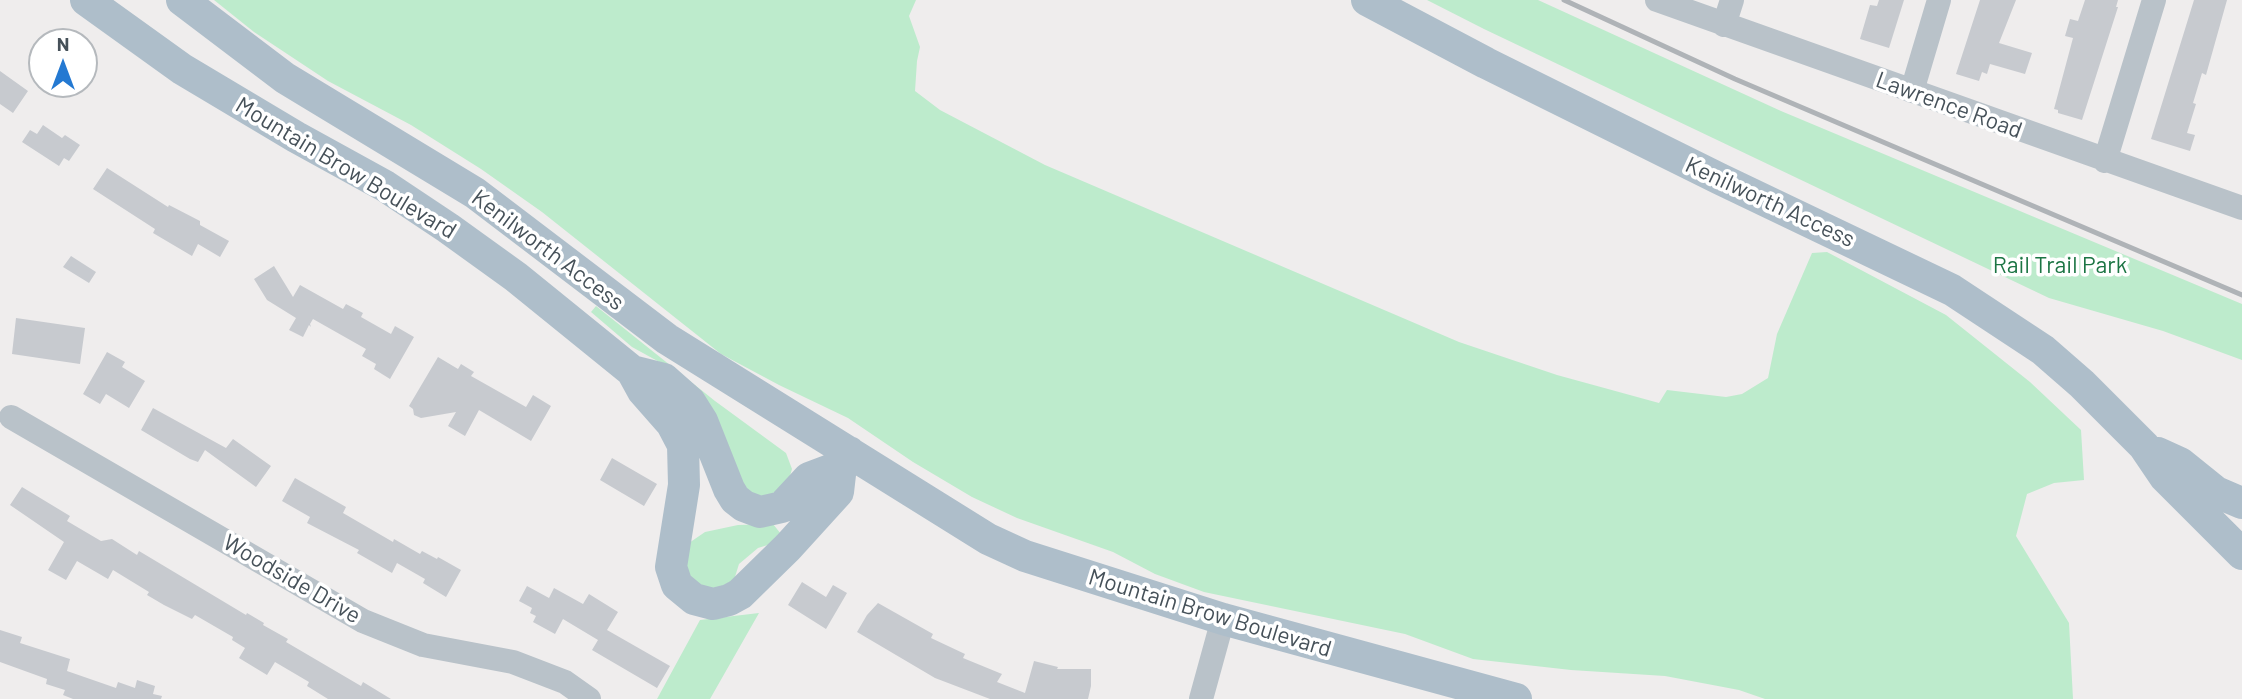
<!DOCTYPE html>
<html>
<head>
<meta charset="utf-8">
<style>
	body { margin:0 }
	#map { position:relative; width:2242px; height:699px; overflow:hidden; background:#efeded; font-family:Barlow,sans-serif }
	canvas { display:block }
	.north { position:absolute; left:28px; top:28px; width:70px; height:70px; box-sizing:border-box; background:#fff; border:2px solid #b5b9bd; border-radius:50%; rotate:0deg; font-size:19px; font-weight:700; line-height:28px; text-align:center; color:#465159 }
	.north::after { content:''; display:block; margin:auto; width:24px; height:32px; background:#2479d2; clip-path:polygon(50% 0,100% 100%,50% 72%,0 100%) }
</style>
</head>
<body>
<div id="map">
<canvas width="2242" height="699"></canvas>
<div class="north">N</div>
</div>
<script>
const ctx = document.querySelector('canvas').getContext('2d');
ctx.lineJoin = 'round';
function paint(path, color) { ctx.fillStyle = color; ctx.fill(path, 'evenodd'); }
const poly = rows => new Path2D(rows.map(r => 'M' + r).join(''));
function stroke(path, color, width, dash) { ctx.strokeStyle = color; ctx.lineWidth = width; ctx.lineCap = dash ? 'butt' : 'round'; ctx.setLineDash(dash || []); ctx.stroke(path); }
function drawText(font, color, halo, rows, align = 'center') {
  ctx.font = font + ' Barlow,sans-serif'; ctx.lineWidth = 7; ctx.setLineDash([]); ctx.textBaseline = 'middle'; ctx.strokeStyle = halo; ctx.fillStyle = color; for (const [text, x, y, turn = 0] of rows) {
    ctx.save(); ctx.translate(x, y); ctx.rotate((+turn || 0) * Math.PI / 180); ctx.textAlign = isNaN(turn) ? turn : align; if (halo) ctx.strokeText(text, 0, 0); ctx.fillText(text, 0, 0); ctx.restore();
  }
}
paint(poly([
	[214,0,916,0,909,16,920,47,917,61,915,91,940,110,1045,165,1459,342,1557,375,1659,403,1667,390,1726,397,1742,394,1768,378,1777,334,1812,253,1827,252,1946,315,2030,382,2081,430,2084,480,2054,483,2027,494,2016,536,2069,623,2073,699,1765,699,1739,690,1665,676,1571,670,1473,659,1405,634,1204,592,1155,574,1113,552,1017,518,972,497,913,462,848,418,779,385,721,354,542,212,481,169,411,125,328,81,254,32],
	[1427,0,1538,0,1781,111,2242,304,2242,360,2163,331,2049,298,1484,29],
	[596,306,715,401,786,453,792,469,787,486,765,497,749,492,672,369,632,347,591,312],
	[773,524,781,534,771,544,758,548,739,564,734,580,716,589,697,585,685,570,689,543,705,532,738,525],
	[759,613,710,699,657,699,700,620]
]), '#bdebcc');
paint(poly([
	[1879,0,1904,0,1889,48,1860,39,1870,5,1877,6],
	[1980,0,2016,0,1999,43,2032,53,2025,74,1990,64,1987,74,1982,72,1979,81,1956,74],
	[2085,0,2118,0,2116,7,2118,7,2082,120,2058,113,2058,110,2054,109,2073,38,2065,36,2070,19,2078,21],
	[2194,0,2227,0,2206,75,2202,73,2193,103,2196,104,2187,133,2195,135,2190,151,2151,139],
	[0,71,28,91,13,113,0,104],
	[43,125,62,138,65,135,80,145,69,161,64,158,59,166,22,142,30,130,37,134],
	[107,168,168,207,169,205,200,221,200,225,229,241,220,257,198,244,192,256,153,233,155,229,93,189],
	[71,256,96,272,89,283,63,267],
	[274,266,293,297,300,285,343,309,346,304,363,313,361,317,391,334,395,326,414,337,390,379,374,369,376,364,362,356,366,349,313,319,310,324,311,327,309,325,303,337,289,330,296,318,267,300,254,279],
	[16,318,85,328,80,364,12,354],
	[107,352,125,362,122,367,145,381,129,408,106,394,100,404,83,394],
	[438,357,458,369,461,364,474,372,471,376,526,407,533,395,551,406,531,441,479,410,465,436,448,426,456,412,421,418,414,415,413,409,409,406],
	[153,408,226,448,233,439,271,466,256,487,205,450,198,462,190,459,141,430],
	[612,458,657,484,644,506,600,480],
	[295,478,346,507,343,513,393,542,394,539,420,554,422,551,437,559,438,557,461,570,446,597,423,583,425,579,397,563,392,573,357,553,359,550,307,523,310,517,282,501],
	[22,487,70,516,67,521,101,541,112,539,137,555,139,551,246,615,247,613,264,623,263,625,288,639,286,642,361,686,363,682,391,699,328,699,307,686,309,682,275,662,267,675,239,658,245,648,232,640,233,637,195,615,192,619,164,605,147,595,149,592,113,570,108,579,77,561,66,580,48,570,64,542,10,505],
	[802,582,826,597,833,585,847,593,826,629,788,605],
	[527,586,549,598,554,588,583,604,589,594,618,612,607,630,670,666,657,688,592,650,598,640,563,619,555,634,533,622,536,616,530,613,532,608,519,601],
	[878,603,933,634,931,638,965,654,963,658,1002,674,997,682,1025,693,1034,661,1058,667,1057,669,1091,669,1091,686,1088,699,990,699,935,678,857,632,867,615],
	[0,630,22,637,20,643,70,659,67,671,116,688,118,682,135,688,137,680,155,686,153,694,162,696,161,699,73,699,63,695,65,690,46,684,47,679,0,662]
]), '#c7cacf');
stroke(poly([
	[1657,0,2242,208],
	[1724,25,1732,0],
	[1912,91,1939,0],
	[2105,161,2154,0],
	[11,417,363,621,423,645,513,662,565,682,589,699],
	[1201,699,1223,619]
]), '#b9c2c9', 24);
stroke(poly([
	[86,0,182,69,296,137,385,186,448,228,516,277,632,371,643,391,672,424,683,445,684,485,671,567,677,585,694,599,713,604,729,600,740,594,788,547,838,492,841,466,849,452],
	[182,0,285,78,475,193,667,339,988,539,1025,556,1223,619,1516,699],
	[1367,0,1486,63,1720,179,1952,290,2043,350,2082,384,2144,446,2165,477,2242,554],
	[632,371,664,379,690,402,702,421,729,489,735,499,744,506,760,512,782,507,809,478,841,466],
	[2158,453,2180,463,2216,492,2242,503]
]), '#aebeca', 32);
stroke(poly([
	[1564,0,1735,79,2242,295]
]), '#afb3b7', 5);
drawText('23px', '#465159', '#fff', [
	["Lawrence Road",1949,105,20],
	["Mountain Brow Boulevard",346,168,31],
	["Kenilworth Access",1770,202,25],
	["Kenilworth Access",548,250,37],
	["Woodside Drive",292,579,30],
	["Mountain Brow Boulevard",1210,613,17]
]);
drawText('23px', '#1c7544', '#fff', [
	["Rail Trail Park",2060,265]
]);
</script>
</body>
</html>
